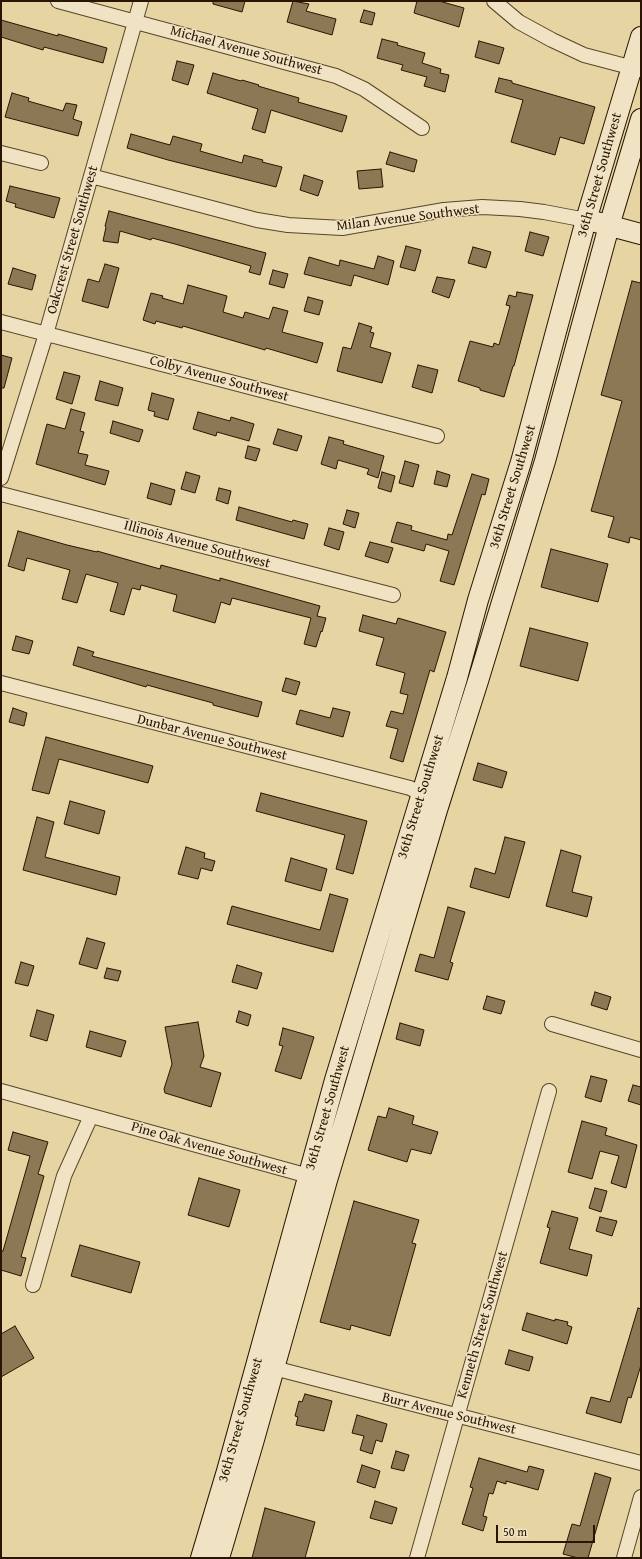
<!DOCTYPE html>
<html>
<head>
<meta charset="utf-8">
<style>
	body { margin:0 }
	#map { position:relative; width:642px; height:1559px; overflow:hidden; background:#e6d4a2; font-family:"Gentium Book Plus",serif }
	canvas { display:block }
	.frame { position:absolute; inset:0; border:2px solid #291501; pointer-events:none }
	.scale { position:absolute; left:496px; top:1525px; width:99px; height:18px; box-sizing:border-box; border:2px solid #291501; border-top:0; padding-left:5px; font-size:12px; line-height:14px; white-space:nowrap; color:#291501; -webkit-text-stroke:3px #efe3c3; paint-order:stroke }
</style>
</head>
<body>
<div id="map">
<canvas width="642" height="1559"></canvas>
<div class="frame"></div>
<div class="scale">50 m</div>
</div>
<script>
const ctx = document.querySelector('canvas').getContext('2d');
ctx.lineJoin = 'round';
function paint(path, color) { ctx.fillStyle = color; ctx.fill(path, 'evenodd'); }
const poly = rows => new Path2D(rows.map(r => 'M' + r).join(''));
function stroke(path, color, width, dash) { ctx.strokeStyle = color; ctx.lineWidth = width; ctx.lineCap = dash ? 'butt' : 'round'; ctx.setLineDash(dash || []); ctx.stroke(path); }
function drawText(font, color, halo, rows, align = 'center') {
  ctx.font = font + ' "Gentium Book Plus",serif'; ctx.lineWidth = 3; ctx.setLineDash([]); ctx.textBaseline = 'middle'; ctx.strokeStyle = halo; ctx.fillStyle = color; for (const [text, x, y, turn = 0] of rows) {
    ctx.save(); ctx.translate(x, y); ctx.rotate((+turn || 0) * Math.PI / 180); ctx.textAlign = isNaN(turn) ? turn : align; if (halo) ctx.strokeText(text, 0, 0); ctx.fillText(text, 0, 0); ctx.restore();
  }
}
const building = poly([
	[213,1,245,1,242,12,213,4,213,1],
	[293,1,309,4,306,11,336,19,332,35,287,22,293,1],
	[417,1,439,1,464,8,459,27,414,13,417,1],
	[364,10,375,13,372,25,360,22,364,10],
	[1,20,58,36,58,34,107,48,103,63,44,47,43,50,1,37,1,20],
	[382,39,398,43,397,45,425,53,422,63,441,69,440,73,449,75,445,92,424,86,427,77,401,70,403,65,377,58,382,39],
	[479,41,504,48,499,64,475,57,479,41],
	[177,61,194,65,188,85,172,80,177,61],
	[213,73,241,81,242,80,259,85,258,86,299,98,298,102,347,116,342,132,271,110,265,133,252,129,258,109,207,93,213,73],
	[499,78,512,81,512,83,595,107,584,144,560,137,555,155,511,142,523,100,495,92,499,78],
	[12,93,29,98,28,101,63,111,66,103,77,105,73,119,82,122,78,136,5,117,12,93],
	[131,134,170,145,173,136,202,144,200,151,242,163,244,155,263,160,262,162,282,167,276,187,168,160,127,148,131,134],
	[390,152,417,160,414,172,386,164,390,152],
	[381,169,383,187,359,189,357,171,381,169],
	[304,175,323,181,318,196,300,190,304,175],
	[10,186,60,198,54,218,15,207,16,204,6,201,10,186],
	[109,211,266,253,260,275,249,272,251,266,175,244,152,238,151,240,120,231,118,243,103,241,106,227,105,226,109,211],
	[530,232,549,237,543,256,525,251,530,232],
	[406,246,421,250,415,271,400,267,406,246],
	[473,247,491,252,486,268,468,263,473,247],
	[378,256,394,261,388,285,354,275,351,286,304,274,309,257,339,266,340,260,374,269,378,256],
	[105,264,119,268,108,308,82,301,88,279,99,282,105,264],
	[13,268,36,275,32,290,8,284,13,268],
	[273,270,288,274,284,288,269,284,273,270],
	[437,277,455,280,449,298,432,292,437,277],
	[632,281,641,283,641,540,630,537,629,543,608,537,614,517,591,511,622,401,601,395,632,281],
	[188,285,227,296,223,312,243,318,245,312,269,319,273,307,288,311,282,332,323,343,317,363,266,348,265,350,183,326,182,328,156,321,155,324,143,320,151,293,163,296,162,298,183,304,188,285],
	[517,292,533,295,514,366,513,366,504,397,480,390,480,388,458,381,470,341,493,347,494,343,499,345,510,306,506,305,509,295,516,297,517,292],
	[308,297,323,301,319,315,304,311,308,297],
	[359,323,372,327,370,332,374,333,370,347,391,353,382,383,337,371,343,347,351,349,359,323],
	[1,355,12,358,4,388,1,388,1,355],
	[418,365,438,370,432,393,412,387,418,365],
	[64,372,80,376,72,404,56,399,64,372],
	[100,381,123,388,118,406,95,400,100,381],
	[152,393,174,399,168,420,154,416,155,412,148,410,152,393],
	[71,409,85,413,80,431,84,432,78,453,88,455,85,465,109,471,105,485,36,464,47,424,65,429,71,409],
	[198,412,230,421,231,417,254,424,249,441,217,432,216,436,193,429,198,412],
	[113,421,143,430,139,442,110,433,113,421],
	[278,429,302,436,297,451,273,444,278,429],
	[329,437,344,441,343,444,384,456,378,478,367,474,369,469,338,460,336,469,321,464,329,437],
	[248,446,260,449,256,461,245,458,248,446],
	[405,461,419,465,413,487,399,483,405,461],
	[437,471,450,475,447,487,434,484,437,471],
	[186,472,200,476,195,493,181,489,186,472],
	[382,472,395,476,391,492,378,488,382,472],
	[472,474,489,479,485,495,482,494,454,585,440,581,449,551,426,544,424,551,391,542,397,522,412,526,411,530,447,540,448,534,452,535,472,474],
	[151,483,175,490,171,505,147,498,151,483],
	[219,488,231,491,228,504,216,500,219,488],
	[239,507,292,522,293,520,308,524,304,539,236,520,239,507],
	[347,510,359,513,355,528,343,524,347,510],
	[329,528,344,532,339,550,324,545,329,528],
	[18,531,67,545,97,552,97,551,160,569,161,565,220,581,220,578,320,606,317,616,326,618,322,632,321,631,316,647,304,644,311,618,232,598,230,605,221,602,215,623,173,611,177,595,141,585,140,590,132,588,124,615,110,611,118,583,86,574,77,603,62,599,70,570,27,558,24,571,8,566,18,531],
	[370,542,393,548,388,563,365,556,370,542],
	[551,549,608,564,598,602,541,587,551,549],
	[363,615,396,624,398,618,446,632,434,672,430,670,403,762,390,758,398,729,386,726,391,711,403,714,408,695,400,693,405,673,376,665,384,638,359,631,363,615],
	[530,628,588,643,578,681,520,666,530,628],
	[16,636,33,641,29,654,12,650,16,636],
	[78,647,94,652,92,656,262,702,258,717,213,705,213,703,176,693,147,685,146,687,73,665,78,647],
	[286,678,300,682,296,695,282,691,286,678],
	[13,708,27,713,24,726,9,722,13,708],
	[333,708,350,712,343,737,296,724,300,710,330,718,333,708],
	[46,737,153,766,148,783,59,759,49,794,32,790,46,737],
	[478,763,507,772,502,788,473,780,478,763],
	[261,793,367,821,353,874,336,869,345,835,256,811,261,793],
	[70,801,105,811,99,834,64,824,70,801],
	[37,817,54,822,45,857,120,877,116,895,23,870,37,817],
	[505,837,525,842,509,898,470,887,475,868,495,874,505,837],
	[186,847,205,853,204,858,215,861,212,871,201,868,198,879,178,874,186,847],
	[561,850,581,856,572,892,592,897,587,917,546,906,561,850],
	[291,858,327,869,321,891,285,881,291,858],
	[330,894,348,899,333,952,227,924,232,906,320,930,330,894],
	[448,907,465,912,450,962,453,963,448,980,415,971,420,954,434,958,448,907],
	[87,938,105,943,97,969,79,964,87,938],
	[21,962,34,966,28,986,15,983,21,962],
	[237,965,262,973,257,989,232,982,237,965],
	[107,968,121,971,118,981,104,978,107,968],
	[595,992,611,997,607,1010,591,1005,595,992],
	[487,996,505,1001,501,1014,483,1009,487,996],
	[37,1010,54,1015,47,1041,30,1036,37,1010],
	[239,1011,251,1015,248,1026,236,1022,239,1011],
	[198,1022,204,1056,200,1067,221,1073,211,1107,165,1093,164,1089,172,1064,165,1027,198,1022],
	[400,1023,424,1030,420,1046,396,1039,400,1023],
	[283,1028,314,1037,301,1079,275,1071,283,1046,279,1045,283,1028],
	[90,1031,126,1041,121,1057,86,1047,90,1031],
	[591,1076,607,1080,601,1102,585,1097,591,1076],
	[633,1085,641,1087,641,1105,628,1101,633,1085],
	[389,1108,414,1116,412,1124,438,1132,431,1154,411,1149,407,1162,368,1150,378,1116,386,1118,389,1108],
	[582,1121,607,1128,605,1135,637,1145,626,1188,611,1183,619,1156,600,1151,592,1179,568,1172,582,1121],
	[13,1132,48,1142,38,1174,44,1176,21,1257,26,1258,21,1276,1,1270,1,1251,3,1251,30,1156,8,1150,13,1132],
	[199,1178,240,1190,229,1227,188,1215,199,1178],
	[595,1188,607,1191,601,1212,589,1208,595,1188],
	[354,1201,419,1220,412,1243,416,1244,390,1336,351,1325,350,1330,320,1322,354,1201],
	[552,1211,578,1218,569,1249,592,1255,587,1276,540,1263,550,1228,547,1227,552,1211],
	[600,1217,617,1221,612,1236,596,1231,600,1217],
	[80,1245,140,1262,131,1293,71,1276,80,1245],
	[638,1308,641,1309,641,1365,631,1398,628,1397,621,1423,586,1413,591,1397,610,1402,638,1308],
	[527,1313,555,1321,555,1319,568,1322,567,1325,572,1327,567,1344,522,1330,527,1313],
	[15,1326,34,1358,1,1377,1,1334,15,1326],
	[509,1350,533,1357,529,1371,505,1364,509,1350],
	[305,1394,332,1401,324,1431,296,1425,298,1417,295,1416,299,1401,302,1402,305,1394],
	[357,1415,387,1424,382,1442,376,1440,372,1454,360,1450,364,1436,352,1433,357,1415],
	[396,1451,409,1455,404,1471,391,1468,396,1451],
	[479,1458,527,1472,529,1466,544,1470,538,1490,506,1481,506,1484,497,1481,493,1494,489,1493,483,1516,487,1517,483,1531,462,1524,473,1488,470,1487,479,1458],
	[362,1465,380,1471,375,1488,357,1482,362,1465],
	[595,1473,611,1478,588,1558,578,1558,563,1554,572,1524,580,1526,595,1473],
	[375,1501,397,1508,392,1524,370,1518,375,1501],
	[265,1508,315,1522,305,1558,252,1558,265,1508]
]);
paint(building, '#8b7855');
stroke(building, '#291501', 1);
const street = poly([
	[58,1,336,76,364,89,422,128],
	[494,1,519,22,552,40,584,55,641,70],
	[1,153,41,163],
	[91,176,257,220,288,225,342,228,444,210,482,207,520,209,544,212,586,220],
	[1,322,437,436],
	[1,478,46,334,141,1],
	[1,494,393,595],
	[1,683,410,788,422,794],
	[552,1024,641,1050],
	[1,1091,316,1178],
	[33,1285,64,1176,91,1116],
	[266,1366,641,1463],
	[417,1558,549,1091],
	[624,1558,641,1497]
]);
const secondary = poly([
	[596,222,641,234],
	[201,1558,227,1471,335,1080,457,678,478,600,521,462,586,220,641,37],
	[219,1558,253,1443,327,1180,354,1090,437,810,478,681,545,461,609,226,641,119]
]);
stroke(street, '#584529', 16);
stroke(secondary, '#291501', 22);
stroke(street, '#efe3c3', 14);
stroke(secondary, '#efe3c3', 20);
drawText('14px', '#291501', '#efe3c3', [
	["Michael Avenue Southwest",246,51,15],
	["36th Street Southwest",600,175,-74],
	["Milan Avenue Southwest",408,218,-7],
	["Oakcrest Street Southwest",73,240,-74],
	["Colby Avenue Southwest",219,379,15],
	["36th Street Southwest",513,487,-73],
	["Illinois Avenue Southwest",197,545,15],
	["Dunbar Avenue Southwest",212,738,14],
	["36th Street Southwest",421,797,-73],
	["36th Street Southwest",328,1108,-74],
	["Pine Oak Avenue Southwest",209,1149,16],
	["Kenneth Street Southwest",483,1325,-74],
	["Burr Avenue Southwest",449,1414,14],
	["36th Street Southwest",241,1420,-74]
]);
</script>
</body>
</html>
